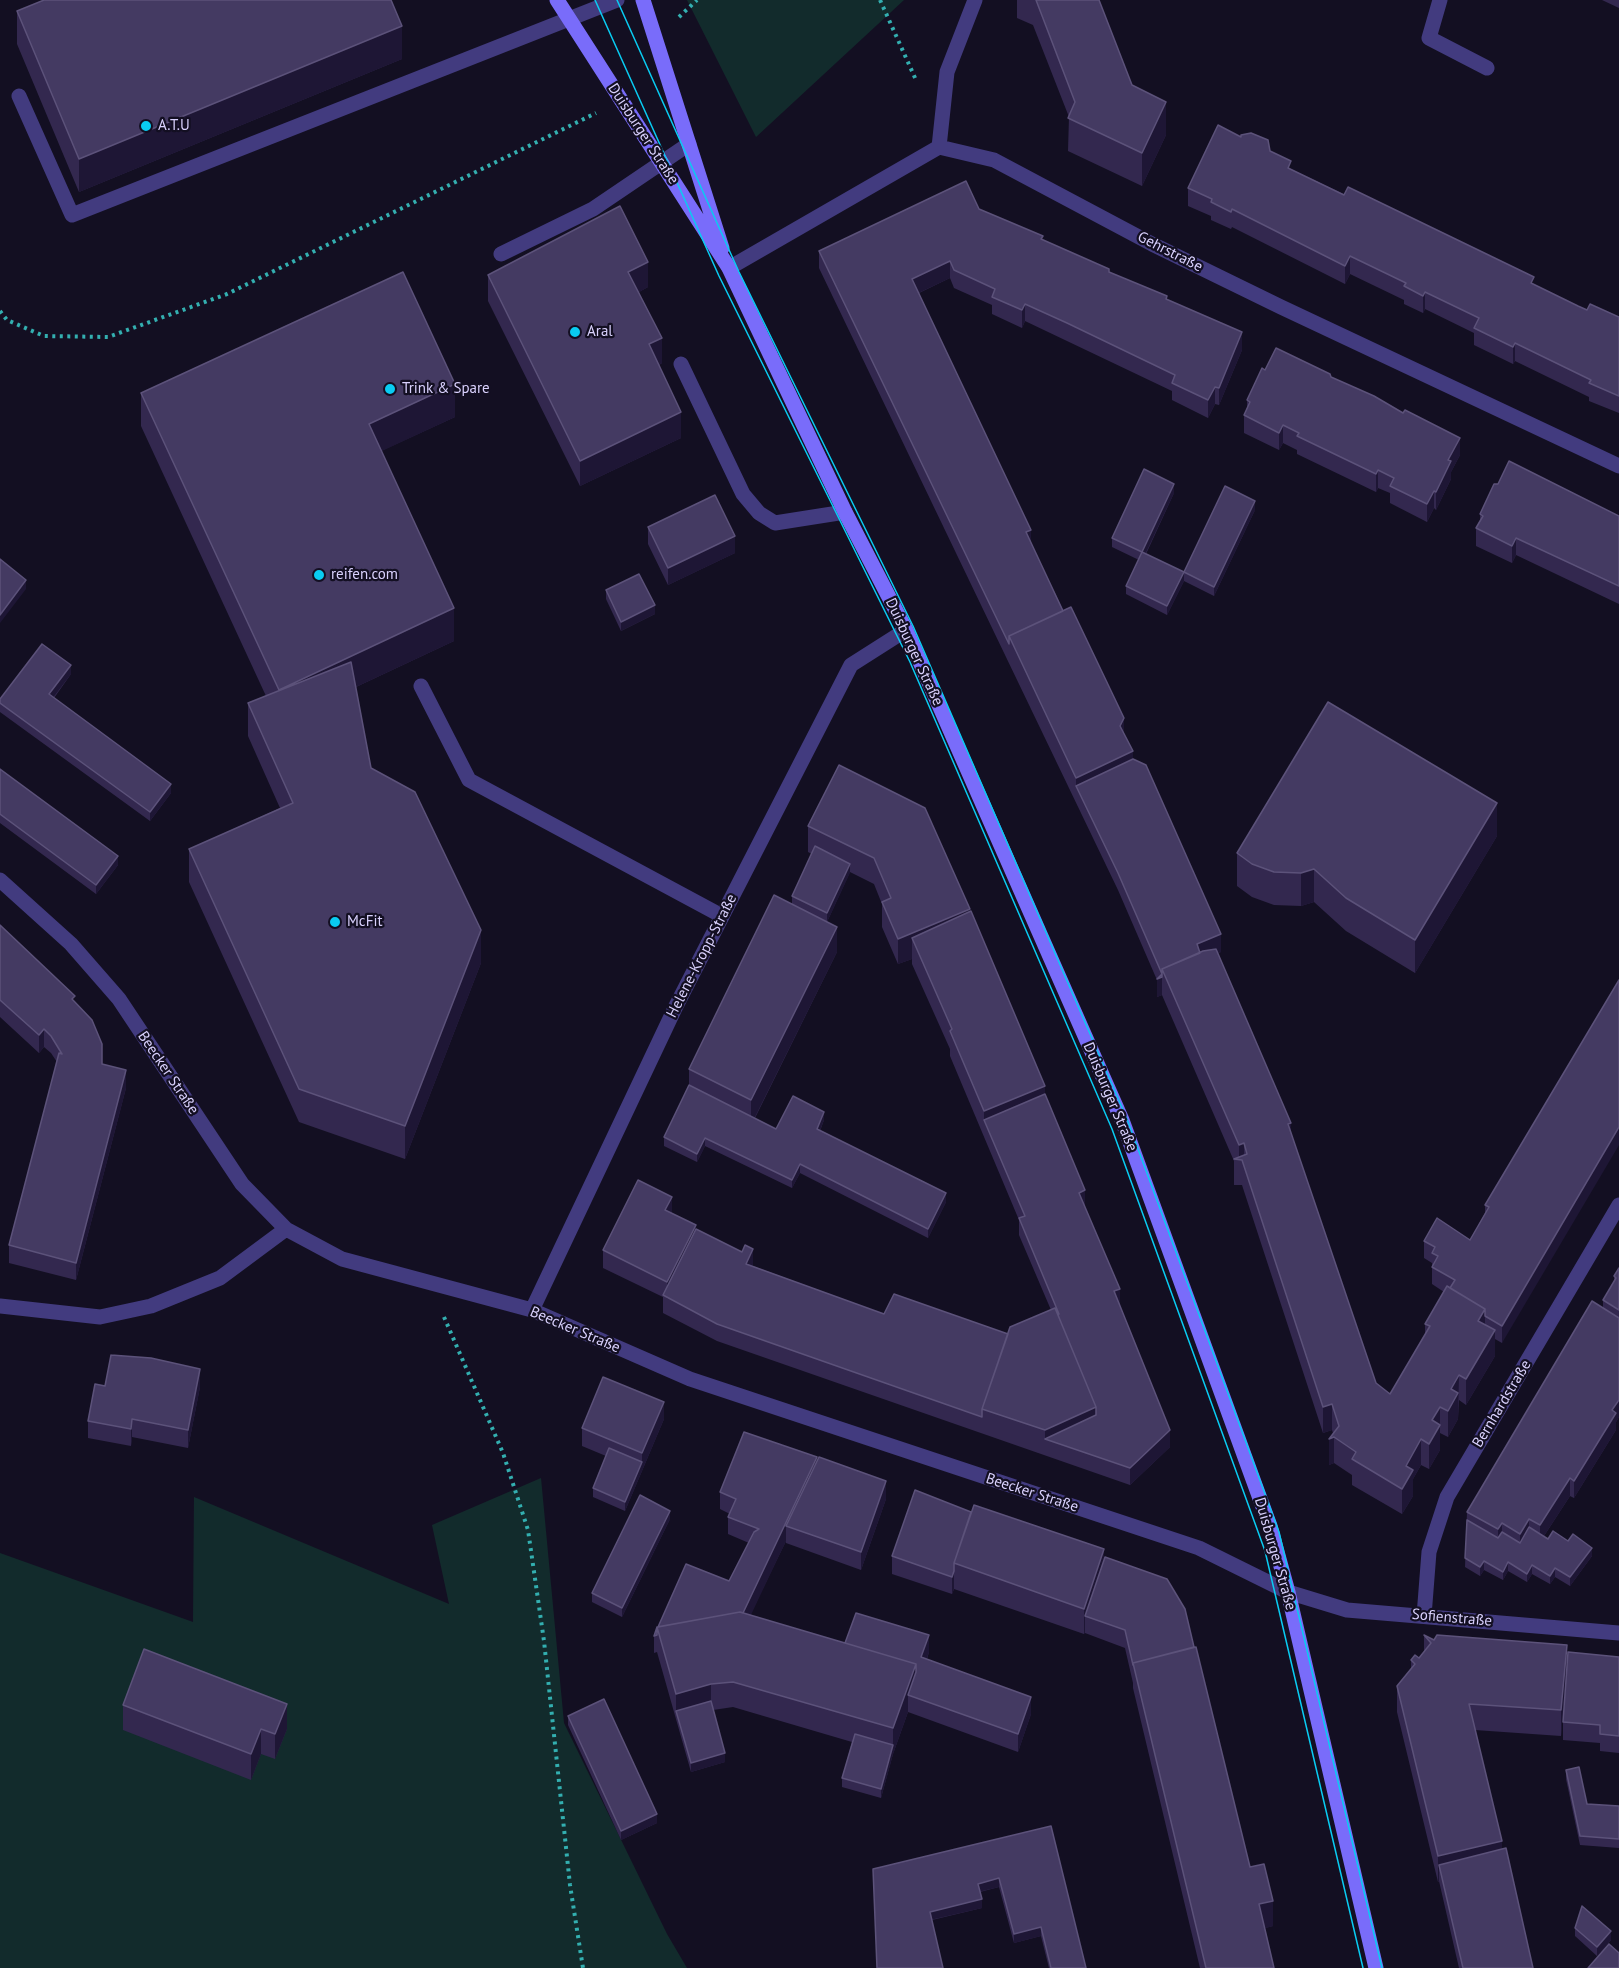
<!DOCTYPE html>
<html>
<head>
<meta charset="utf-8">
<style>
	body { margin:0 }
	canvas { display:block; background:#130f22 }
</style>
</head>
<body>
<canvas width="1619" height="1968"></canvas>
<script>
const ctx = document.querySelector('canvas').getContext('2d');
ctx.lineJoin = 'round';
function paint(path, color) { ctx.fillStyle = color; ctx.fill(path, 'evenodd'); }
const poly = rows => new Path2D(rows.map(r => 'M' + r).join(''));
function stroke(path, color, width, dash) { ctx.strokeStyle = color; ctx.lineWidth = width; ctx.lineCap = dash ? 'butt' : 'round'; ctx.setLineDash(dash || []); ctx.stroke(path); }
function drawText(font, color, halo, rows, align = 'center') {
  ctx.font = font + ' "PT Sans",sans-serif'; ctx.lineWidth = 4.5; ctx.setLineDash([]); ctx.textBaseline = 'middle'; ctx.strokeStyle = halo; ctx.fillStyle = color; for (const [text, x, y, turn = 0] of rows) {
    ctx.save(); ctx.translate(x, y); ctx.rotate((+turn || 0) * Math.PI / 180); ctx.textAlign = isNaN(turn) ? turn : align; if (halo) ctx.strokeText(text, 0, 0); ctx.fillText(text, 0, 0); ctx.restore();
  }
}
paint(poly([
	[687,0,904,0,756,137],
	[541,1478,564,1723,667,1934,687,1968,0,1968,0,1553,193,1622,194,1497,449,1604,432,1525]
]), '#122b2c');
stroke(poly([
	[880,0,916,80],
	[679,17,697,0],
	[0,311,7,320,44,336,108,337,227,294,596,113],
	[444,1317,503,1453,528,1530,544,1641,570,1885,583,1968]
]), '#33afb0', 4, [3, 4.5]);
stroke(poly([
	[1440,0,1429,38,1487,68],
	[19,96,72,215,617,0],
	[501,254,593,209,689,144],
	[681,364,743,494,759,513,775,523,845,512],
	[421,686,469,780,722,916]
]), '#423b7f', 15);
stroke(poly([
	[939,147,947,72,975,0],
	[729,268,939,147,994,160,1152,244,1281,307,1619,466],
	[0,880,71,944,119,999,242,1184,286,1229,342,1259,532,1310,690,1379,1199,1548,1288,1592,1347,1610,1619,1633],
	[0,1306,100,1317,151,1306,220,1278,286,1229],
	[532,1310,676,1006,851,665,906,630],
	[1424,1616,1429,1552,1447,1497,1619,1205]
]), '#423b7f', 15);
stroke(poly([
	[557,0,729,268,845,512,906,630,1122,1120,1270,1526,1288,1592,1376,1968],
	[643,0,722,248]
]), '#796cfa', 15);
stroke(poly([
	[595,0,719,276,910,662,1112,1129,1265,1551,1363,1968],
	[617,0,739,272,913,626,1127,1119,1279,1532,1382,1968]
]), '#09ccf2', 1.5);
paint(poly([
	[1017,0,1099,0,1132,85,1166,135,1142,186,1068,151,1069,117,1033,25,1017,18],
	[1602,0,1619,0,1619,8],
	[17,11,402,59,79,192,17,44],
	[1241,137,1270,151,1291,169,1587,310,1619,317,1619,413,1589,401,1589,397,1515,361,1513,364,1474,345,1474,333,1425,309,1423,313,1404,304,1404,300,1350,274,1345,284,1232,227,1231,229,1211,220,1211,216,1188,206,1188,188],
	[979,209,1167,300,1242,350,1219,405,1215,404,1208,418,1172,400,1172,391,1025,321,1022,328,992,314,992,305,954,288,950,278,919,293,1031,544,1124,734,1133,759,1221,952,1218,953,1291,1135,1376,1383,1390,1394,1425,1334,1425,1324,1444,1292,1432,1284,1432,1263,1424,1258,1424,1241,1470,1240,1485,1213,1485,1205,1619,980,1502,1343,1495,1339,1495,1356,1466,1405,1459,1400,1458,1419,1448,1437,1440,1433,1440,1450,1429,1469,1421,1465,1413,1479,1413,1496,1402,1514,1352,1485,1352,1475,1334,1463,1329,1465,1333,1433,1332,1430,1323,1433,1242,1185,1234,1185,1234,1161,1162,995,1157,997,1157,980,1118,890,819,268,819,251],
	[488,275,648,287,639,292,662,363,659,365,681,438,580,486,488,301],
	[1265,370,1331,377,1460,455,1451,472,1451,479,1436,510,1434,508,1427,522,1390,503,1390,493,1378,488,1376,492,1297,454,1297,450,1283,443,1279,450,1244,433,1244,415,1247,408,1247,400],
	[141,393,455,417,381,451,454,641,356,687,371,768,481,963,405,1159,299,1122,189,882,189,849,280,808,248,736,248,703,266,696,141,426],
	[1174,493,1146,554,1184,572,1255,510,1214,596,1184,581,1167,615,1126,594,1126,586,1139,560,1112,547,1112,538],
	[1480,514,1619,516,1619,604,1516,555,1512,563,1476,546,1476,528,1480,522],
	[648,527,735,553,668,585,648,544],
	[606,590,655,614,621,631,606,599],
	[71,674,54,698,171,793,150,821,0,712,0,699],
	[839,765,970,912,1045,1094,1170,1447,1130,1485,717,1341,663,1313,663,1297,603,1268,603,1250,672,1214,696,1231,753,1266,884,1314,1008,1334,1051,1310,1019,1235,1019,1220,950,1056,950,1049,912,964,912,959,898,964,882,927,882,904,874,884,850,872,827,922,837,952,755,1118,776,1129,824,1120,820,1131,946,1202,928,1238,800,1173,792,1188,705,1146,697,1162,664,1146,664,1137,689,1085,689,1069,792,904,792,896,812,854,808,852,808,826],
	[0,769,118,865,96,894,0,823],
	[1497,836,1415,973,1346,931,1314,902,1301,906,1274,905,1252,897,1237,886,1237,853],
	[0,925,75,1002,102,1064,126,1088,76,1280,9,1263,9,1245,57,1062,51,1053,44,1047,39,1053,0,1017],
	[1619,1268,1619,1417,1616,1422,1616,1430,1574,1498,1570,1496,1544,1536,1548,1539,1568,1541,1592,1556,1570,1586,1555,1577,1550,1584,1532,1574,1527,1582,1508,1571,1503,1580,1484,1570,1480,1576,1465,1567,1467,1512,1603,1308,1603,1300,1614,1281,1614,1276],
	[105,1386,200,1387,188,1448,132,1437,131,1446,88,1438,88,1421],
	[664,1419,625,1511,593,1497,593,1488,606,1456,582,1446,582,1428],
	[817,1460,886,1499,861,1570,786,1543,786,1541,750,1615,845,1643,929,1652,927,1659,1031,1714,1018,1752,908,1712,893,1754,881,1798,842,1787,842,1778,852,1742,733,1707,713,1710,725,1762,691,1772,657,1652,654,1653,654,1636,686,1564,729,1581,749,1543,728,1534,728,1517,730,1514,720,1509,720,1492],
	[971,1512,1104,1560,1194,1647,1250,1867,1273,1926,1265,1928,1274,1968,1200,1968,1133,1688,1133,1683,1125,1648,1085,1633,1085,1632,1084,1634,954,1589,952,1594,892,1574,892,1556],
	[670,1519,622,1617,592,1602,592,1593],
	[1424,1635,1434,1640,1567,1645,1561,1736,1475,1730,1502,1850,1533,1968,1459,1968,1439,1881,1438,1882,1397,1712,1397,1686,1411,1669,1411,1660,1419,1658,1424,1652],
	[1619,1657,1619,1753,1600,1751,1600,1743,1563,1740,1563,1722],
	[123,1705,287,1729,275,1759,261,1754,251,1780,123,1730],
	[568,1716,657,1823,621,1840,568,1725],
	[1566,1770,1587,1804,1619,1806,1619,1848,1580,1845,1566,1779],
	[1051,1826,1086,1968,1049,1968,1041,1936,1014,1943,999,1887,980,1892,982,1908,932,1920,873,1878],
	[1575,1928,1611,1940,1597,1956,1575,1936]
]), '#33284f');
paint(poly([
	[402,26,402,59,79,192,79,159],
	[1166,102,1166,135,1142,186,1142,153],
	[1350,256,1350,274,1345,284,1345,266],
	[950,261,950,278,912,296,912,279],
	[648,262,648,287,628,298,628,272],
	[1425,292,1425,309,1423,313,1423,296],
	[1025,304,1025,321,1022,328,1022,310],
	[1242,332,1242,350,1219,405,1219,388],
	[662,338,662,363,649,370,649,344],
	[1515,343,1515,361,1513,364,1513,347],
	[455,384,455,417,369,457,369,424],
	[1215,387,1215,404,1208,418,1208,400],
	[681,412,681,438,580,486,580,461],
	[1283,425,1283,443,1279,450,1279,433],
	[1460,438,1460,455,1451,472,1451,479,1436,510,1436,492,1448,460],
	[1378,470,1378,488,1376,492,1376,474],
	[1174,484,1174,493,1142,561,1142,552],
	[1434,491,1434,508,1427,522,1427,504],
	[1255,501,1255,510,1214,596,1214,587],
	[1031,530,1031,547,1026,532],
	[735,536,735,553,668,585,668,568],
	[1516,538,1516,555,1512,563,1512,546],
	[1184,572,1184,581,1167,615,1167,606],
	[26,580,26,589,0,623,0,615],
	[655,605,655,614,621,631,621,622],
	[454,608,454,641,279,723,279,690],
	[71,665,71,674,49,703,49,694],
	[1124,718,1124,743,1120,726],
	[1133,751,1133,776,1076,786,1076,778],
	[171,784,171,793,150,821,150,812],
	[1497,803,1497,836,1415,973,1415,940],
	[118,856,118,865,96,894,96,885],
	[850,864,850,873,827,922,827,913],
	[1314,869,1314,902,1301,906,1301,873],
	[970,909,970,935,912,938,912,959,898,964,898,939],
	[837,927,837,952,751,1125,751,1100],
	[481,930,481,963,405,1159,405,1126],
	[1221,934,1221,952,1197,962,1197,944],
	[1162,977,1162,995,1157,997,1157,979],
	[44,1029,44,1047,39,1053,39,1035],
	[126,1070,126,1088,76,1280,76,1263],
	[1045,1086,1045,1112,984,1120,984,1111],
	[824,1112,824,1120,817,1138,817,1129],
	[1291,1123,1291,1148,1288,1124],
	[1619,1127,1619,1145,1502,1343,1502,1326],
	[705,1138,705,1146,697,1162,697,1154],
	[1244,1143,1244,1166,1242,1160,1239,1159,1239,1145],
	[800,1164,800,1173,792,1188,792,1180],
	[1085,1190,1085,1208,1079,1193],
	[946,1193,946,1202,928,1238,928,1229],
	[672,1197,672,1214,665,1210],
	[696,1225,696,1243,667,1299,667,1282],
	[753,1249,753,1266,746,1264],
	[1120,1289,1120,1306,1114,1291],
	[1485,1309,1485,1335,1478,1321],
	[1495,1330,1495,1356,1466,1405,1466,1379],
	[200,1369,200,1387,188,1448,188,1430],
	[1459,1375,1458,1419,1448,1437,1448,1411,1451,1389],
	[1619,1400,1619,1417,1616,1422,1616,1430,1574,1498,1574,1481,1612,1410],
	[664,1402,664,1419,625,1511,625,1502,642,1462,642,1453],
	[1332,1404,1332,1430,1323,1433,1323,1407],
	[1096,1407,1096,1433,1045,1439,1045,1430],
	[1440,1407,1440,1450,1429,1469,1429,1444,1432,1420],
	[132,1419,132,1437,131,1446,131,1429],
	[1170,1430,1170,1447,1130,1485,1130,1468],
	[1334,1437,1334,1463,1329,1465,1329,1439],
	[1421,1439,1421,1465,1413,1479,1413,1496,1402,1514,1402,1489,1406,1466],
	[817,1457,817,1475,786,1526,786,1541,740,1638,740,1620],
	[1570,1478,1570,1496,1540,1542,1540,1525],
	[886,1481,886,1499,861,1570,861,1552],
	[670,1511,670,1519,622,1617,622,1608],
	[1529,1519,1529,1536,1520,1551,1520,1534],
	[1502,1523,1502,1541,1498,1547,1498,1529],
	[1592,1548,1592,1556,1570,1586,1570,1577],
	[1104,1549,1104,1574,1085,1616,1085,1632,1084,1634,1084,1609],
	[1484,1561,1484,1570,1480,1576,1480,1567],
	[1508,1562,1508,1571,1503,1580,1503,1572],
	[1532,1565,1532,1574,1527,1582,1527,1574],
	[1555,1568,1555,1577,1550,1584,1550,1576],
	[954,1571,954,1589,952,1594,952,1577],
	[929,1635,929,1652,921,1675,921,1657],
	[1567,1645,1567,1670,1561,1736,1561,1710],
	[916,1664,916,1690,908,1695,908,1712,893,1754,881,1798,881,1789,893,1745,893,1728],
	[711,1684,711,1710,676,1711,676,1694],
	[1031,1697,1031,1714,1018,1752,1018,1734],
	[287,1704,287,1729,275,1759,275,1734],
	[261,1729,261,1754,251,1780,251,1754],
	[725,1753,725,1762,691,1772,691,1763],
	[657,1814,657,1823,621,1840,621,1831],
	[1502,1841,1502,1866,1439,1865,1439,1881,1438,1882,1438,1856],
	[999,1878,999,1887,978,1892,978,1884],
	[982,1899,982,1908,930,1920,930,1912],
	[1273,1901,1273,1926,1259,1930,1259,1904],
	[1041,1927,1041,1936,1014,1943,1014,1934],
	[1611,1931,1611,1940,1597,1956,1597,1947]
]), '#1e1635');
const building = poly([
	[44,0,391,0,402,26,79,159,17,11,44,0],
	[1036,0,1099,0,1132,85,1166,102,1142,153,1068,118,1075,102,1036,0],
	[1218,125,1241,137,1241,135,1251,133,1268,140,1270,151,1291,161,1288,168,1344,195,1348,187,1534,277,1531,283,1578,306,1587,310,1590,304,1619,317,1619,396,1589,383,1591,380,1515,343,1513,347,1474,328,1479,318,1425,292,1423,296,1404,286,1406,283,1350,256,1345,266,1232,209,1231,212,1211,202,1212,199,1188,188,1218,125],
	[966,181,979,209,1043,236,1041,239,1109,269,1109,272,1167,296,1166,299,1242,332,1219,388,1215,387,1208,400,1172,383,1175,375,1067,323,1025,304,1022,310,992,297,995,289,954,270,950,261,912,279,1031,530,1026,532,1063,611,1009,636,1009,644,819,251,966,181],
	[620,206,648,262,628,272,662,338,649,344,681,412,580,461,488,275,620,206],
	[403,272,455,384,369,424,454,608,279,690,141,393,403,272],
	[1276,348,1330,374,1331,377,1374,396,1403,413,1405,410,1460,438,1448,460,1451,461,1436,492,1434,491,1427,504,1390,486,1394,478,1378,470,1376,474,1297,436,1299,433,1283,425,1279,433,1244,415,1250,402,1247,400,1262,368,1265,370,1276,348],
	[1509,461,1619,516,1619,586,1516,538,1512,546,1476,528,1483,516,1480,514,1494,484,1498,484,1509,461],
	[1144,469,1174,484,1142,552,1112,538,1144,469],
	[1225,486,1255,501,1214,587,1184,572,1225,486],
	[715,495,735,536,668,568,648,527,715,495],
	[1142,552,1184,572,1167,606,1126,586,1142,552],
	[0,559,26,580,0,615,0,559],
	[639,574,655,605,621,622,606,590,639,574],
	[1071,607,1124,718,1120,726,1133,751,1076,778,1009,636,1071,607],
	[42,644,71,665,49,694,171,784,150,812,0,703,0,699,42,644],
	[351,662,371,768,415,792,481,930,405,1126,299,1089,189,849,293,803,248,703,351,662],
	[1328,702,1497,803,1415,940,1346,898,1314,869,1301,873,1274,872,1252,864,1237,853,1328,702],
	[1133,759,1146,765,1221,934,1197,944,1200,953,1162,969,1162,977,1157,979,1162,974,1118,873,1076,786,1133,759],
	[839,765,925,808,970,909,898,939,882,902,891,898,874,858,808,826,839,765],
	[0,769,118,856,96,885,0,814,0,769],
	[815,846,850,864,827,913,792,896,815,846],
	[774,895,837,927,751,1100,689,1069,774,895],
	[971,911,1045,1086,984,1111,950,1031,952,1029,912,938,971,911],
	[0,925,75,996,72,999,92,1020,102,1044,102,1064,126,1070,76,1263,9,1245,59,1053,62,1054,51,1036,44,1029,39,1035,0,1000,0,925],
	[1216,949,1291,1123,1288,1124,1376,1383,1390,1394,1430,1326,1425,1324,1447,1286,1485,1309,1478,1321,1495,1330,1466,1379,1459,1375,1451,1389,1458,1393,1448,1411,1440,1407,1432,1420,1440,1425,1429,1444,1421,1439,1406,1466,1413,1470,1402,1489,1352,1459,1356,1452,1334,1437,1329,1439,1339,1426,1332,1404,1323,1407,1242,1160,1234,1159,1247,1154,1244,1143,1239,1145,1162,969,1203,951,1216,949],
	[1619,980,1619,1127,1502,1326,1485,1316,1485,1309,1450,1288,1455,1280,1432,1267,1438,1256,1432,1253,1435,1247,1424,1241,1437,1218,1470,1240,1489,1207,1485,1205,1619,980],
	[689,1085,776,1129,793,1096,824,1112,817,1129,946,1193,928,1229,800,1164,792,1180,705,1138,697,1154,664,1137,689,1085],
	[1045,1094,1085,1190,1079,1193,1120,1289,1114,1291,1170,1430,1130,1468,1045,1439,1096,1415,1096,1407,1058,1315,1059,1314,1019,1218,1025,1216,984,1120,1045,1094],
	[638,1180,672,1197,665,1210,696,1225,667,1282,603,1250,638,1180],
	[696,1229,742,1252,745,1245,753,1249,746,1264,884,1314,894,1294,1008,1334,982,1409,982,1417,717,1324,663,1295,696,1229],
	[1619,1268,1619,1310,1603,1300,1616,1278,1614,1276,1619,1268],
	[1592,1301,1619,1318,1619,1400,1612,1410,1616,1413,1574,1481,1570,1478,1540,1525,1529,1519,1520,1534,1502,1523,1498,1529,1467,1512,1592,1301],
	[1055,1308,1096,1407,1045,1430,982,1409,1010,1327,1055,1308],
	[111,1355,151,1358,200,1369,188,1430,132,1419,131,1429,88,1421,95,1384,105,1386,111,1355],
	[603,1377,664,1402,642,1453,582,1428,603,1377],
	[744,1432,817,1457,743,1613,740,1612,658,1627,686,1564,729,1581,754,1532,759,1529,728,1517,736,1499,720,1492,744,1432],
	[609,1448,642,1462,625,1502,593,1488,609,1448],
	[819,1457,886,1481,861,1552,786,1526,819,1457],
	[915,1490,971,1512,954,1563,954,1571,952,1577,892,1556,915,1490],
	[640,1495,670,1511,622,1608,592,1593,640,1495],
	[974,1505,1104,1549,1084,1609,954,1563,974,1505],
	[1467,1520,1498,1538,1502,1532,1520,1543,1529,1527,1548,1539,1553,1531,1568,1541,1573,1534,1592,1548,1570,1577,1555,1568,1550,1576,1532,1565,1527,1574,1508,1562,1503,1572,1484,1561,1480,1567,1465,1558,1467,1520],
	[1105,1557,1167,1579,1185,1609,1194,1647,1133,1663,1133,1665,1125,1630,1085,1616,1105,1557],
	[740,1612,916,1664,893,1728,733,1682,711,1684,676,1694,657,1627,740,1612],
	[856,1613,929,1635,921,1657,1031,1697,1018,1734,908,1695,916,1672,916,1664,845,1643,856,1613],
	[657,1627,657,1635,654,1636,657,1627],
	[1424,1635,1434,1640,1437,1635,1567,1645,1561,1710,1469,1704,1502,1841,1438,1856,1397,1686,1415,1664,1411,1660,1415,1655,1419,1658,1431,1643,1424,1635],
	[1196,1647,1250,1867,1264,1864,1273,1901,1259,1904,1274,1968,1206,1968,1133,1663,1196,1647],
	[144,1649,287,1704,275,1734,261,1729,251,1754,123,1705,144,1649],
	[1568,1652,1619,1657,1619,1736,1600,1734,1600,1725,1563,1722,1568,1652],
	[604,1699,657,1814,621,1831,568,1716,604,1699],
	[711,1701,725,1753,691,1763,676,1711,711,1701],
	[855,1734,893,1745,881,1789,842,1778,855,1734],
	[1579,1767,1587,1804,1619,1806,1619,1839,1580,1836,1566,1770,1579,1767],
	[1051,1826,1086,1968,1051,1968,1041,1927,1014,1934,999,1878,978,1884,982,1899,930,1912,943,1968,877,1968,873,1869,1051,1826],
	[1506,1848,1533,1968,1463,1968,1439,1865,1506,1848],
	[1582,1906,1611,1931,1597,1947,1575,1928,1582,1906],
	[1609,1944,1619,1953,1619,1968,1588,1968,1609,1944]
]);
paint(building, '#443a62');
stroke(building, '#5c527a', 1.5);
for (const [x, y, r, color] of [
	[146,126,6,"#09ccf2"],
	[575,332,6,"#09ccf2"],
	[390,389,6,"#09ccf2"],
	[319,575,6,"#09ccf2"],
	[335,922,6,"#09ccf2"]
]) { const dot = new Path2D(); dot.arc(x, y, r, 0, 2 * Math.PI); ctx.fillStyle = color; ctx.fill(dot); stroke(dot, '#130f22', 2); }
drawText('15px', '#d9d1fd', '#130f22', [
	["A.T.U",158,126],
	["Aral",587,332],
	["Trink & Spare",402,389],
	["reifen.com",331,575],
	["McFit",347,922]
], 'left');
drawText('15px', '#d9d1fd', '#130f22', [
	["Duisburger Straße",643,134,57],
	["Gehrstraße",1170,252,27],
	["Duisburger Straße",914,652,65],
	["Helene-Kropp-Straße",702,956,-63],
	["Beecker Straße",168,1073,56],
	["Duisburger Straße",1110,1097,67],
	["Beecker Straße",575,1330,23],
	["Bernhardstraße",1502,1404,-59],
	["Beecker Straße",1032,1493,18],
	["Duisburger Straße",1275,1554,74],
	["Sofienstraße",1452,1618,5]
]);
</script>
</body>
</html>
